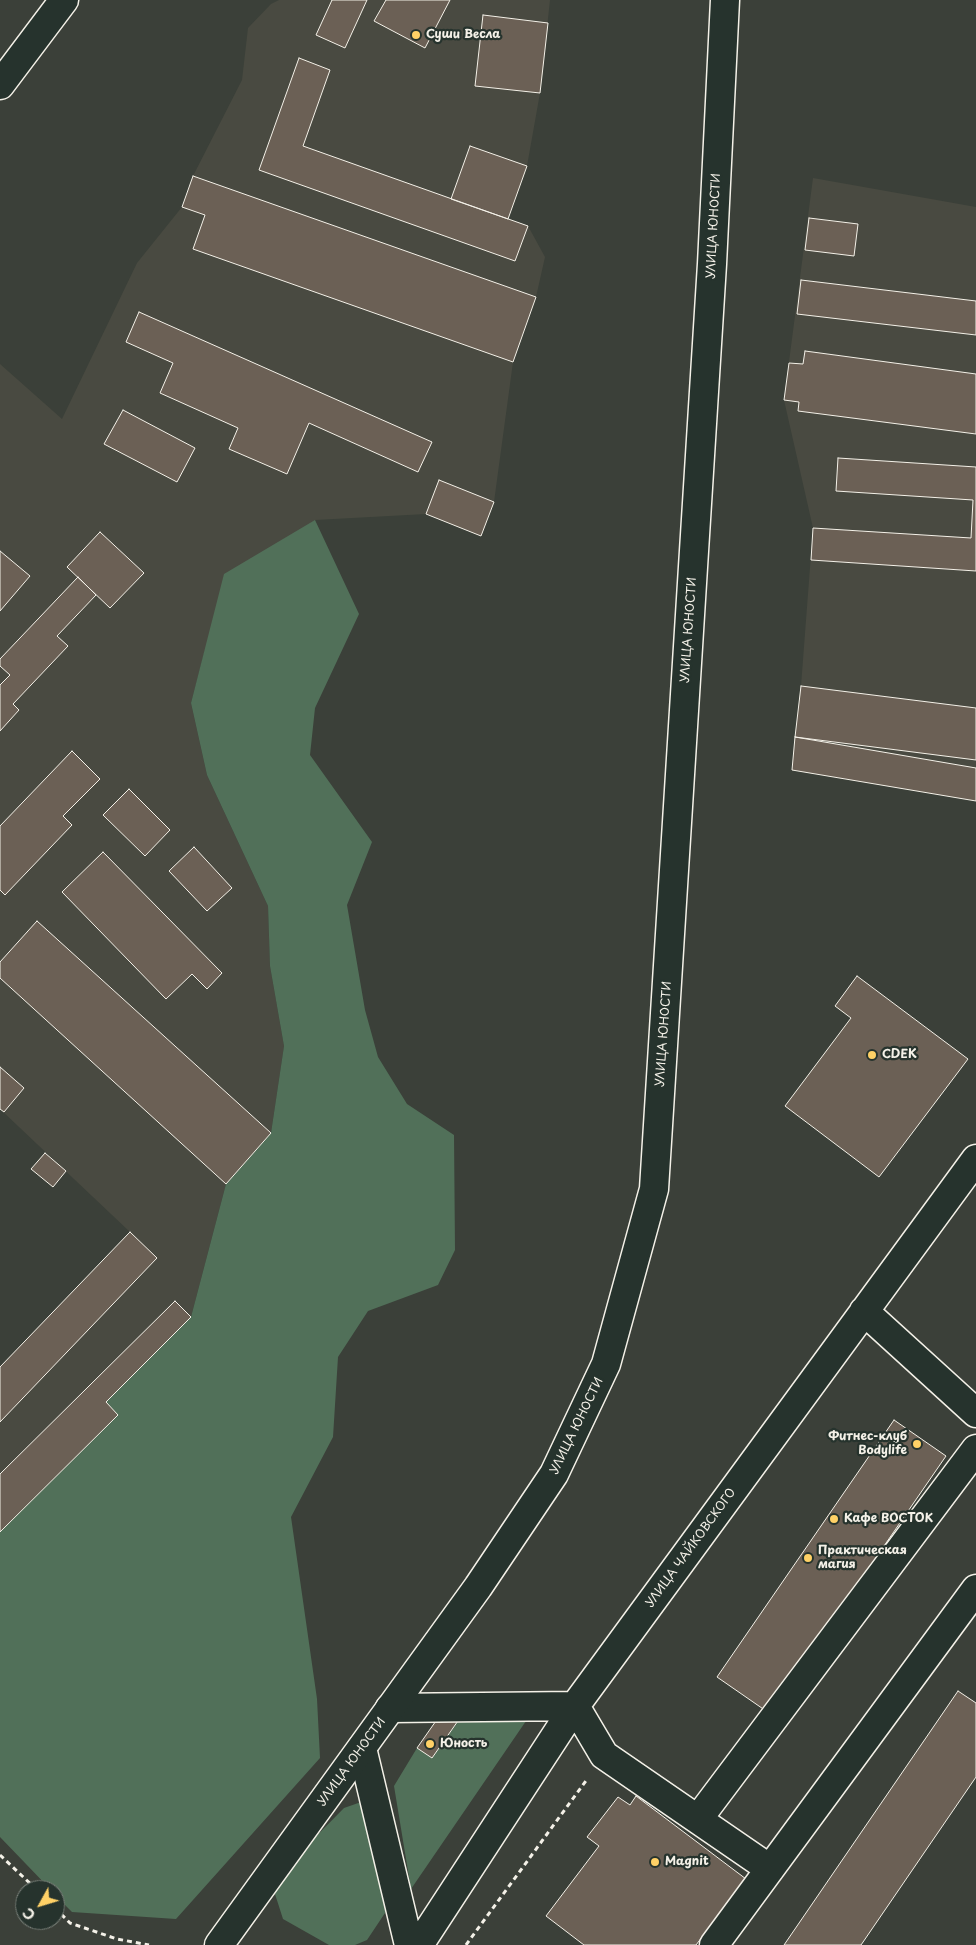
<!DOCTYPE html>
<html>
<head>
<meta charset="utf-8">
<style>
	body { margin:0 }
	#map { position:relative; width:976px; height:1945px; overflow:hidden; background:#3b4039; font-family:"Playpen Sans",sans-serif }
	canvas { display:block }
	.north { position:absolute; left:15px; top:1880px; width:50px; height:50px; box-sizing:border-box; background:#26332d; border:1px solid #787f78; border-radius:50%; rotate:231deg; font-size:14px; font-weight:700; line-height:20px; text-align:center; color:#f4f1e8 }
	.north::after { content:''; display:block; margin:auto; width:18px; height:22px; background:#ffd166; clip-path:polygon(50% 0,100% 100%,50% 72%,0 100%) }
</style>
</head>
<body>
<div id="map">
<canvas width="976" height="1945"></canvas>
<div class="north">С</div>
</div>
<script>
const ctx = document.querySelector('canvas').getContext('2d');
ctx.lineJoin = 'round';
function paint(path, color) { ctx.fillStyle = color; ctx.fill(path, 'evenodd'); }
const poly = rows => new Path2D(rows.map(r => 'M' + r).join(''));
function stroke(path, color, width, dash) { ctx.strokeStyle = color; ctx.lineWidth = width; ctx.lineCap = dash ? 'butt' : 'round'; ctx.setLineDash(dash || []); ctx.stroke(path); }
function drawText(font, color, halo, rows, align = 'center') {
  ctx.font = font + ' "Playpen Sans",sans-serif'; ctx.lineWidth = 4.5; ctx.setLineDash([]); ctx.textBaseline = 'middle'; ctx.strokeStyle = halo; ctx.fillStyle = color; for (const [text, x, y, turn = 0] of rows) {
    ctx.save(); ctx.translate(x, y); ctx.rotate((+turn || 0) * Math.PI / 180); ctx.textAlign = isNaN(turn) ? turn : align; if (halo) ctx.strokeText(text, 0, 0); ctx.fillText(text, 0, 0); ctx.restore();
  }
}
paint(poly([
	[279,0,550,0,540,93,527,166,508,219,528,226,545,257,536,297,513,362,494,502,481,536,426,514,315,520,205,650,191,703,207,775,268,906,270,966,284,1046,271,1133,226,1184,191,1317,106,1402,118,1415,0,1532,0,1367,130,1232,0,1109,0,364,62,419,137,263,182,207,193,176,242,80,248,28,271,4],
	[813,178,976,207,976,801,792,770,801,686,813,528,784,400]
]), '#494a41');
paint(poly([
	[315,520,359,614,315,708,310,755,372,842,347,905,365,1010,378,1057,407,1104,454,1135,455,1250,438,1285,368,1311,338,1357,333,1437,291,1517,317,1699,320,1758,176,1919,72,1912,55,1895,55,1890,51,1890,0,1837,0,1532,118,1415,106,1402,191,1317,226,1184,271,1133,284,1046,270,966,268,906,207,775,191,703,224,574],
	[539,1702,411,1889,394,1786,417,1748,432,1758,460,1719],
	[364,1801,389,1886,385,1913,367,1940,355,1945,329,1945,283,1919,275,1894,284,1869,344,1808]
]), '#517059');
const building = poly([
	[332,0,367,0,345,48,316,35,332,0],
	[386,0,450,0,425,48,374,21,386,0],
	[483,15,548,23,540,93,475,86,483,15],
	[299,58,330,70,303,146,528,226,515,261,259,170,299,58],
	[470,146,527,166,508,219,451,199,470,146],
	[193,176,536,297,513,362,193,249,205,215,182,207,193,176],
	[809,218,858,224,854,256,805,250,809,218],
	[801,280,976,301,976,335,797,314,801,280],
	[139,312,432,442,418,472,309,423,287,474,229,449,238,428,160,393,173,363,126,342,139,312],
	[805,351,976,374,976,434,798,411,799,402,784,400,789,363,803,364,805,351],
	[123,410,195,448,177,482,104,444,123,410],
	[838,458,976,467,976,571,811,560,813,528,971,538,973,500,836,491,838,458],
	[439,480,494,502,481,536,426,514,439,480],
	[100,532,144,573,110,608,67,567,100,532],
	[0,551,30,576,0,611,0,551],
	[78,577,96,595,57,636,68,646,13,704,19,710,0,731,0,685,10,675,0,666,0,659,78,577],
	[801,686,976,708,976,760,795,737,801,686],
	[795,737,976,768,976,801,792,770,795,737],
	[72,751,100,779,63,816,72,825,5,895,0,890,0,826,72,751],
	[129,789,170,830,145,856,103,815,129,789],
	[194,847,232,888,207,911,169,871,194,847],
	[103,852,222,973,207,989,192,974,166,999,62,892,103,852],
	[37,921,271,1133,226,1184,0,978,0,962,37,921],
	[857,976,968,1059,879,1177,785,1106,851,1018,835,1006,857,976],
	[0,1067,24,1088,4,1112,0,1109,0,1067],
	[45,1153,66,1171,53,1187,31,1169,45,1153],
	[130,1232,157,1258,0,1422,0,1367,130,1232],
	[175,1301,191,1317,106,1402,118,1415,0,1532,0,1474,175,1301],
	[894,1420,946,1456,769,1713,717,1677,894,1420],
	[958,1691,976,1703,976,1777,861,1945,784,1945,958,1691],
	[445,1708,460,1718,432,1758,417,1748,445,1708],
	[636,1796,746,1879,696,1945,584,1945,546,1916,599,1846,587,1837,618,1797,630,1805,636,1796]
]);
paint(building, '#6b6055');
stroke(building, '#f4f1e8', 1);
const minor = poly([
	[0,85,64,0],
	[864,1311,976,1413],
	[390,1708,575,1706,604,1755,770,1869],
	[362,1748,409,1945],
	[698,1819,976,1449],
	[419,1945,575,1706,976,1159],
	[714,1945,976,1589]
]);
const major = poly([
	[219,1945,478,1587,554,1474,606,1364,654,1189,712,264,725,0]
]);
stroke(minor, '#f4f1e8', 31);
stroke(major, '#f4f1e8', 31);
stroke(poly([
	[0,1855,37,1890],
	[55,1908,70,1923,117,1939,149,1945],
	[466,1945,588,1778]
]), '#f4f1e8', 3, [5, 4]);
stroke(minor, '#26332d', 28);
stroke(major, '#26332d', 28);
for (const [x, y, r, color] of [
	[416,35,5,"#ffd166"],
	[872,1055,5,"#ffd166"],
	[917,1444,5,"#ffd166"],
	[834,1519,5,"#ffd166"],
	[808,1558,5,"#ffd166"],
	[430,1744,5,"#ffd166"],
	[655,1862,5,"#ffd166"]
]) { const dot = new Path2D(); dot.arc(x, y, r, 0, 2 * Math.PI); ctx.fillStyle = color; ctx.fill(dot); stroke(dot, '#26332d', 2); }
drawText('bold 12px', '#f4f1e8', '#26332d', [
	["Суши Весла",426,35],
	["CDEK",882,1055],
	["Фитнес-клуб",907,1437,"right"],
	["Bodylife",907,1451,"right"],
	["Кафе ВОСТОК",844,1519],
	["Практическая",818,1551],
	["магия",818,1565],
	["Юность",440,1744],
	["Magnit",665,1862]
], 'left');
drawText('12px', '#f4f1e8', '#26332d', [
	["УЛИЦА ЮНОСТИ",714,226,-87],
	["УЛИЦА ЮНОСТИ",689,630,-86],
	["УЛИЦА ЮНОСТИ",664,1034,-86],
	["УЛИЦА ЮНОСТИ",577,1426,-64],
	["УЛИЦА ЧАЙКОВСКОГО",691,1548,-54],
	["УЛИЦА ЮНОСТИ",352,1762,-54]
]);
</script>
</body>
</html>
